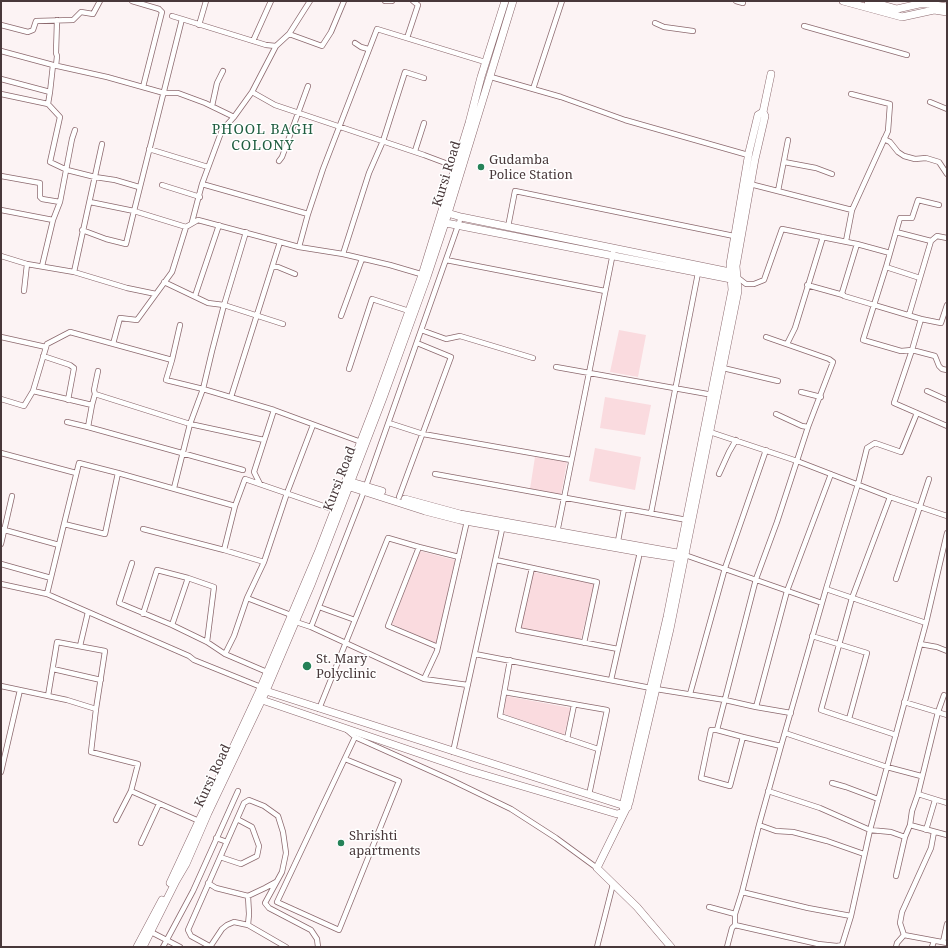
<!DOCTYPE html>
<html>
<head>
<meta charset="utf-8">
<style>
	body { margin:0 }
	#map { position:relative; width:948px; height:948px; overflow:hidden; background:#fcf3f4; font-family:"Noto Serif",serif }
	canvas { display:block }
	.frame { position:absolute; inset:0; border:2px solid #48383a; pointer-events:none }
</style>
</head>
<body>
<div id="map">
<canvas width="948" height="948"></canvas>
<div class="frame"></div>
</div>
<script>
const ctx = document.querySelector('canvas').getContext('2d');
ctx.lineJoin = 'round';
function paint(path, color) { ctx.fillStyle = color; ctx.fill(path, 'evenodd'); }
const poly = rows => new Path2D(rows.map(r => 'M' + r).join(''));
function stroke(path, color, width, dash) { ctx.strokeStyle = color; ctx.lineWidth = width; ctx.lineCap = dash ? 'butt' : 'round'; ctx.setLineDash(dash || []); ctx.stroke(path); }
function drawText(font, color, halo, rows, align = 'center') {
  ctx.font = font + ' "Noto Serif",serif'; ctx.lineWidth = 3; ctx.setLineDash([]); ctx.textBaseline = 'middle'; ctx.strokeStyle = halo; ctx.fillStyle = color; for (const [text, x, y, turn = 0] of rows) {
    ctx.save(); ctx.translate(x, y); ctx.rotate((+turn || 0) * Math.PI / 180); ctx.textAlign = isNaN(turn) ? turn : align; if (halo) ctx.strokeText(text, 0, 0); ctx.fillText(text, 0, 0); ctx.restore();
  }
}
paint(poly([
	[619,330,646,335,638,377,610,372],
	[605,397,651,405,645,435,600,428],
	[595,448,641,457,635,490,589,481],
	[535,457,567,462,561,495,530,489],
	[420,551,455,560,436,644,392,624],
	[533,572,594,584,581,639,521,628],
	[506,696,571,708,564,735,504,714]
]), '#fadbdf');
const street = poly([
	[132,1,159,9,162,12,143,87],
	[344,1,331,32,322,46,289,34,276,46,266,45,182,19,134,211,186,227,198,220,299,247,343,254,390,265,424,275],
	[385,1,392,1],
	[736,1,743,3],
	[172,16,182,19],
	[655,23,664,27,693,31],
	[1,25,28,32,33,30,36,21,73,20,81,12,93,14,100,1],
	[199,25,206,1],
	[804,26,907,55],
	[289,34,310,1],
	[407,38,418,5,413,1],
	[253,41,271,1],
	[355,43,361,47,368,49],
	[1,51,53,65],
	[56,66,57,56,56,53,57,20],
	[491,77,561,97,625,120,748,155],
	[1,79,50,92,53,65,107,77,164,93,178,93,205,103,234,117],
	[533,89,562,1],
	[50,92,48,104,60,117,50,162,67,170,95,177,115,180,139,187],
	[252,92,275,105,424,155,456,167],
	[1,94,48,104],
	[851,94,890,104,888,131,852,210],
	[930,102,947,109],
	[212,106,217,83,223,71],
	[884,139,890,142,898,152,904,156,915,159,926,158,939,162,947,174],
	[149,149,208,167],
	[415,151,424,123],
	[279,161,282,157,308,86],
	[784,162,816,168,832,174],
	[1,176,40,183,40,197,42,199,60,202],
	[202,184,308,214],
	[750,184,852,210,846,241],
	[162,185,200,197],
	[778,191,788,140],
	[1,210,53,220,42,266],
	[53,220,60,202,72,139,75,130],
	[192,222,202,184,222,130,234,117,252,92,276,46],
	[508,227,515,191,734,236],
	[82,230,106,239,126,244,134,211,90,202],
	[896,232,931,241,920,278,886,267,896,232],
	[896,232,900,218,912,218,918,200,939,205],
	[931,241,937,236,947,238],
	[857,244,842,293,844,296,874,305,863,340,901,351,912,350,894,403,947,426],
	[299,247,308,214,323,169,377,29,485,62],
	[343,254,369,173,383,141,405,72,424,78],
	[1,256,27,264,74,272,127,288,156,294],
	[446,260,605,291],
	[272,267,278,267,295,274],
	[886,267,874,305,921,319,912,350,935,356,939,366,942,369,947,370],
	[74,272,102,144],
	[737,277,746,284,754,284,764,280,782,229,857,244,890,253],
	[164,282,208,303,224,305,283,324],
	[807,285,843,295],
	[24,291,27,264],
	[195,296,219,225],
	[909,315,920,278],
	[341,316,362,259],
	[921,319,941,323,947,305],
	[421,330,446,339,460,336,533,358],
	[1,337,46,347],
	[113,344,120,318,137,320,172,272,186,227],
	[787,344,795,328,823,237],
	[43,356,70,365,74,368,68,400],
	[172,360,180,325],
	[556,367,713,395],
	[723,368,778,381],
	[349,369,372,299,409,311],
	[927,391,947,400],
	[801,392,821,397],
	[95,394,190,424,264,440],
	[231,397,280,242],
	[1,399,24,406,33,391],
	[92,405,95,394,94,390,98,371],
	[776,414,802,426,808,427],
	[67,422,88,427],
	[389,423,423,434,571,460],
	[707,431,797,461,890,497,947,516],
	[1,453,76,473],
	[243,470,88,427,92,405,33,391,47,344,70,332,172,360,166,380,203,389,212,351,224,305,246,232],
	[118,473,79,463,64,524,105,534,118,473,235,506],
	[435,474,687,520],
	[719,474,729,452,736,440],
	[260,484,254,472,274,410],
	[174,488,190,424,203,389,274,410,361,442],
	[399,497,451,357,417,343],
	[890,497,852,598,821,710,896,735],
	[651,513,698,273],
	[1,529,59,545],
	[143,529,224,550],
	[557,533,614,248],
	[618,541,624,509],
	[1,544,12,496],
	[419,547,388,626,438,647],
	[685,555,822,603,826,589,926,623,870,830,851,916,842,945,837,946,818,944,735,925],
	[496,560,597,582,584,643],
	[264,562,287,493,313,425],
	[132,563,119,603,172,625,207,642,225,654,267,672],
	[1,564,51,578],
	[532,568,518,630,618,649],
	[896,579,929,479],
	[1,584,47,594,64,524],
	[826,589,858,484,867,448,875,443,901,452,917,413],
	[47,594,189,656,194,660,261,687],
	[319,607,355,620],
	[143,614,157,570,188,578,214,587,207,642],
	[291,615,247,598,264,562,224,550,235,506,245,479,335,510],
	[296,622,311,627,424,679,468,685],
	[926,623,947,533],
	[172,625,188,578],
	[311,627,366,486,461,217],
	[812,636,867,653,849,719],
	[920,644,937,647,947,651],
	[80,646,88,612],
	[225,654,234,636,247,598],
	[475,654,656,689,725,700,756,707,787,591,831,474],
	[510,660,500,716,598,749],
	[53,669,101,680],
	[424,679,437,651,467,521],
	[611,680,640,552],
	[1,686,67,700,96,709,91,752,138,764,131,791,199,821],
	[504,692,607,710,589,795],
	[690,694,725,568,766,450],
	[48,696,57,642,105,651,96,709],
	[904,702,947,715],
	[756,707,791,713],
	[319,709,388,538,419,547,459,557],
	[347,730,355,737,451,780,511,809,556,838,597,868],
	[717,730,756,579,777,522,808,427,833,362,829,359,766,337],
	[785,733,887,767,921,776],
	[743,737,730,786,701,778,711,730,717,730,743,737,781,746,822,603],
	[567,739,574,705],
	[453,752,503,525],
	[345,759,399,781,339,930,277,902,355,737],
	[1,772,20,690],
	[832,783,846,787,878,799],
	[768,791,820,808,870,830,891,832,905,837],
	[918,794,947,803],
	[116,820,131,791],
	[759,825,776,831,793,832,827,841,864,854],
	[910,825,947,835],
	[926,830,935,800],
	[216,838,227,842],
	[141,843,159,804],
	[220,857,241,864,257,856,259,846,252,827,237,819],
	[896,876,905,837,910,825,912,811,918,794,938,712,944,695],
	[208,883,216,888,248,896,265,888,276,882],
	[742,892,808,908,851,916],
	[248,896,249,914,248,925,286,947],
	[709,907,735,914],
	[151,932,180,947],
	[904,935,900,923,902,912,931,848,934,832],
	[904,935,947,943],
	[943,942,947,924],
	[163,947,193,891,238,791],
	[210,947,222,929,227,925,234,922,248,925],
	[211,947,191,936,188,930,244,803,249,800,264,806,278,816,283,832,286,853,282,872,265,903,269,908,311,930,317,939,318,947],
	[597,947,613,884],
	[727,947,732,928,735,925,735,914,742,892,759,825,781,746],
	[896,947,897,943,904,935],
	[932,947,934,941]
]);
const secondary = poly([
	[843,1,902,17,934,10,947,12],
	[868,1,897,9,919,4,929,4,947,7],
	[444,212,461,217,730,272,733,274],
	[441,222,731,279,735,278],
	[348,481,382,491],
	[347,486,425,511,460,520,640,552,679,558,683,556],
	[405,499,460,514,683,554],
	[624,811,623,806,667,617,732,290,730,264,749,152,758,115,763,112],
	[624,812,617,814,471,771,262,700,258,694,266,691,628,807],
	[170,883,258,694,319,550,376,402,422,275,469,123,481,77,505,1],
	[137,947,162,900],
	[143,947,176,881,186,864,208,813,266,691,311,585,383,398,427,277,445,223,513,1],
	[671,947,637,907,597,868,629,803,670,629,738,291,736,266,755,159,765,116,763,112,771,74]
]);
stroke(street, '#8c696e', 6);
stroke(secondary, '#8c696e', 8);
stroke(street, '#fff', 4.5);
stroke(secondary, '#fff', 7);
for (const [x, y, r, color] of [
	[481,167,4,"#258258"],
	[307,666,5,"#258258"],
	[341,843,4,"#258258"]
]) { const dot = new Path2D(); dot.arc(x, y, r, 0, 2 * Math.PI); ctx.fillStyle = color; ctx.fill(dot); stroke(dot, '#fff', 1.5); }
drawText('13px', '#48383a', '#fff', [
	["Gudamba",489,160],
	["Police Station",489,175],
	["St. Mary",316,659],
	["Polyclinic",316,674],
	["Shrishti",349,836],
	["apartments",349,851]
], 'left');
drawText('13px', '#48383a', '#fff', [
	["Kursi Road",447,174,-73],
	["Kursi Road",340,479,-69],
	["Kursi Road",213,776,-65]
]);
ctx.letterSpacing = '1px';
drawText('14px', '#205e41', '#fff', [
	["PHOOL BAGH",263,130],
	["COLONY",263,146]
]);
ctx.letterSpacing = '0px';
</script>
</body>
</html>
